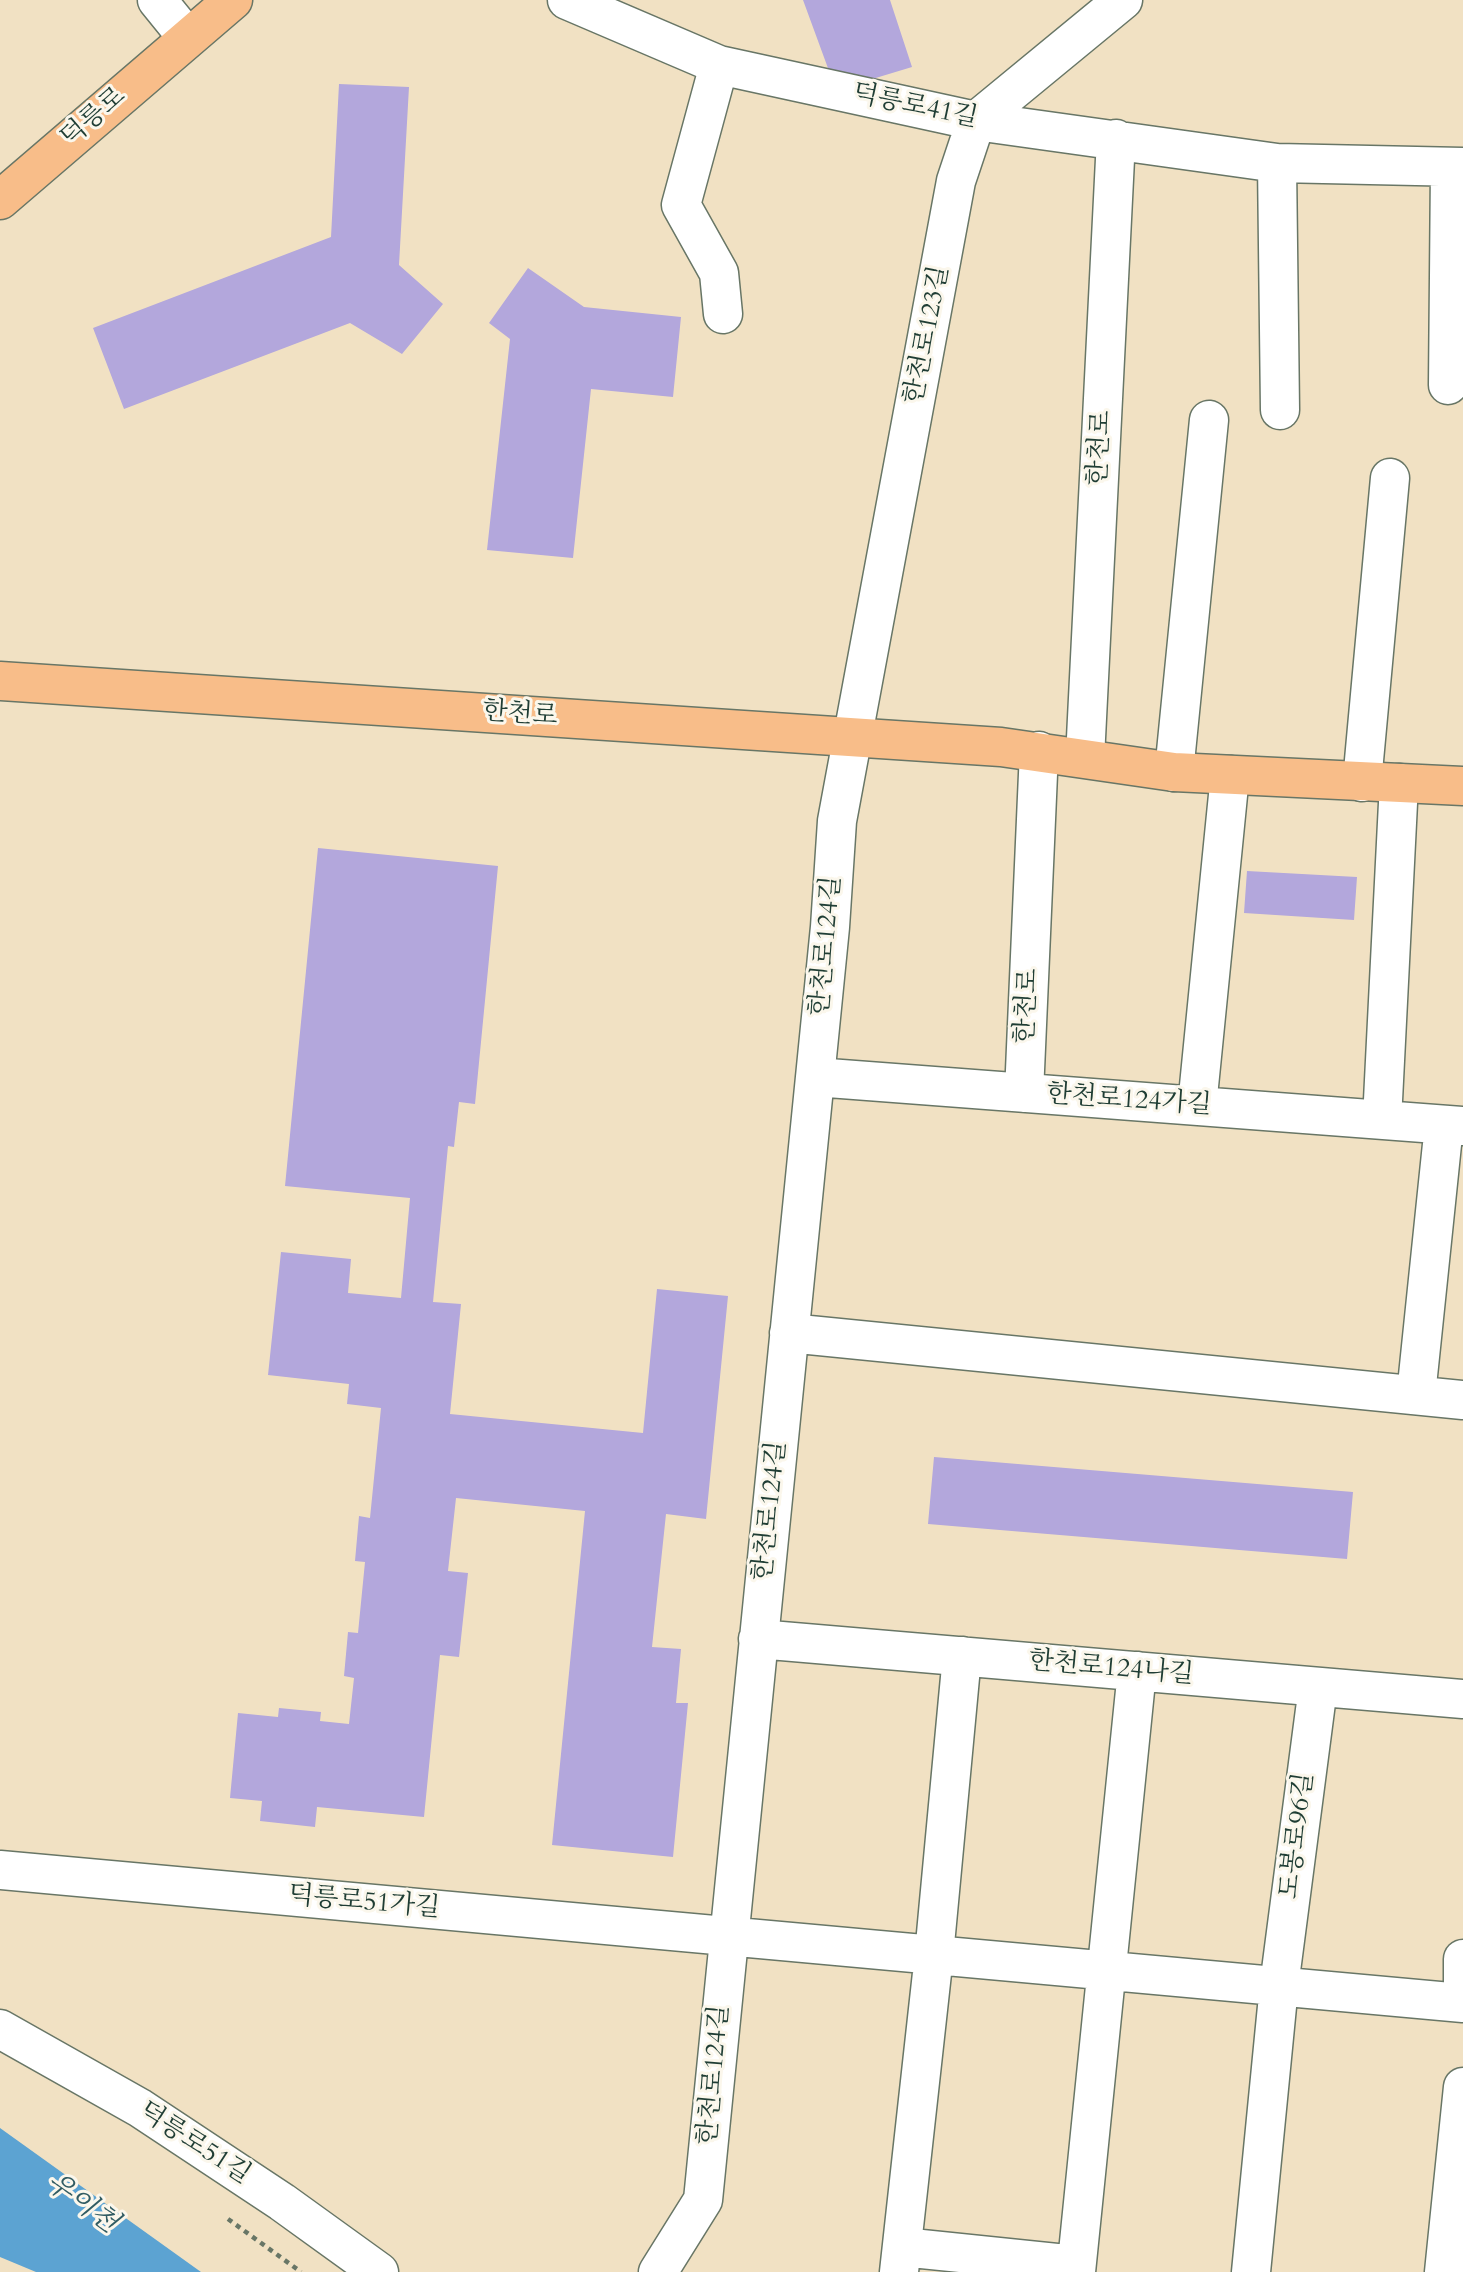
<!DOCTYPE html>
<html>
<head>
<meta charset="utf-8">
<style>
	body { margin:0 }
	canvas { display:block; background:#f1e1c3 }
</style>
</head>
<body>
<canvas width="1463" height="2272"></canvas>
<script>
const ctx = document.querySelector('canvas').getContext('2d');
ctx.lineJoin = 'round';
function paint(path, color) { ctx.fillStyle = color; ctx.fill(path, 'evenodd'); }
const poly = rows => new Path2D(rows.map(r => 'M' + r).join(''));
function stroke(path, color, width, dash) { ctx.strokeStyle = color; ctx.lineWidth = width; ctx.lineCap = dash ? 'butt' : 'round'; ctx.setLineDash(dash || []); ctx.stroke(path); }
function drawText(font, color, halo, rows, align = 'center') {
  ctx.font = font + ' Cardo,"Noto Serif KR",serif'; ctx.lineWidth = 6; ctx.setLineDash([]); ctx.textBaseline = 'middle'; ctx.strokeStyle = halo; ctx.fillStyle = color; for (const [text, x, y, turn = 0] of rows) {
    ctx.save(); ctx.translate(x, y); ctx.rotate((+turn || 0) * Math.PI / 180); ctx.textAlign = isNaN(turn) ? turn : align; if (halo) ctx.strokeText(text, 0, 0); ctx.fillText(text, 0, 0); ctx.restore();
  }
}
paint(poly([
	[0,2128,201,2272,36,2272,0,2257]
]), '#5ca3d2');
paint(poly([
	[803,0,890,0,912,67,836,90],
	[339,84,409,87,399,265,443,304,402,354,350,323,124,409,93,328,331,237],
	[528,268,584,307,681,317,673,397,591,389,573,558,487,550,510,339,489,323],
	[318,848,498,866,475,1104,459,1102,454,1147,448,1146,433,1302,461,1304,450,1414,643,1433,657,1289,728,1296,706,1519,666,1514,652,1647,681,1649,676,1703,688,1703,673,1857,552,1845,585,1511,456,1498,448,1571,468,1573,459,1657,440,1655,424,1817,317,1807,315,1827,260,1821,262,1801,230,1798,238,1713,278,1717,279,1708,321,1712,320,1721,349,1724,354,1678,344,1676,348,1632,358,1633,365,1562,355,1561,359,1516,370,1518,381,1408,347,1404,349,1384,268,1375,281,1252,351,1259,348,1293,401,1298,410,1198,285,1186],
	[1247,871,1357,877,1354,920,1244,913],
	[934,1457,1353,1492,1347,1559,928,1524]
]), '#b3a7dc');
const minor = poly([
	[157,0,187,37],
	[567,0,719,65,976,121,1277,163,1463,167],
	[719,65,681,205,719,273,723,314],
	[1277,163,1280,410],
	[1448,385,1450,167],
	[1085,758,1116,139],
	[1174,772,1209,420],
	[1362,782,1390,478],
	[815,1077,1463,1126],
	[1024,1093,1039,751],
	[1197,1106,1230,775],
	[1382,1120,1399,783],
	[789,1333,1463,1400],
	[1416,1395,1444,1125],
	[758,1639,1463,1699],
	[0,1870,1463,2003],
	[1463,1959,1463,1982],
	[0,2029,140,2108,282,2202,379,2272],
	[902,2247,1076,2265],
	[658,2272,703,2200,830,927,837,821,956,181,976,121,1123,0],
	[899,2272,934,1955,962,1656],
	[1076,2272,1137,1671],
	[1251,2272,1279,1986,1318,1687],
	[1444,2272,1463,2087]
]);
const major = poly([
	[0,200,233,0],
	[0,681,1001,747,1174,772,1463,786]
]);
stroke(minor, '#687666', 41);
stroke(major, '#687666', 41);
stroke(poly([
	[228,2219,301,2272]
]), '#687666', 4.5, [5, 5]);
stroke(minor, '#fff', 38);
stroke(major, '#f8bd89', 38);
drawText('26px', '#1f3d34', '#fbf7ec', [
	["덕릉로41길",915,107,12],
	["덕릉로",94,118,-41],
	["한천로123길",928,335,-79],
	["한천로",1101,448,-87],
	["한천로",520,715,4],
	["한천로124길",827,946,-85],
	["한천로",1028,1006,-87],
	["한천로124가길",1129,1101,4],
	["한천로124길",771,1511,-84],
	["한천로124나길",1111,1669,5],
	["도봉로96길",1298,1836,-83],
	["덕릉로51가길",364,1903,5],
	["한천로124길",715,2075,-85],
	["덕릉로51길",194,2144,33]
]);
drawText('italic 28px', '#315c63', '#fbf7ec', [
	["우이천",81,2204,36]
]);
</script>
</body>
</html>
